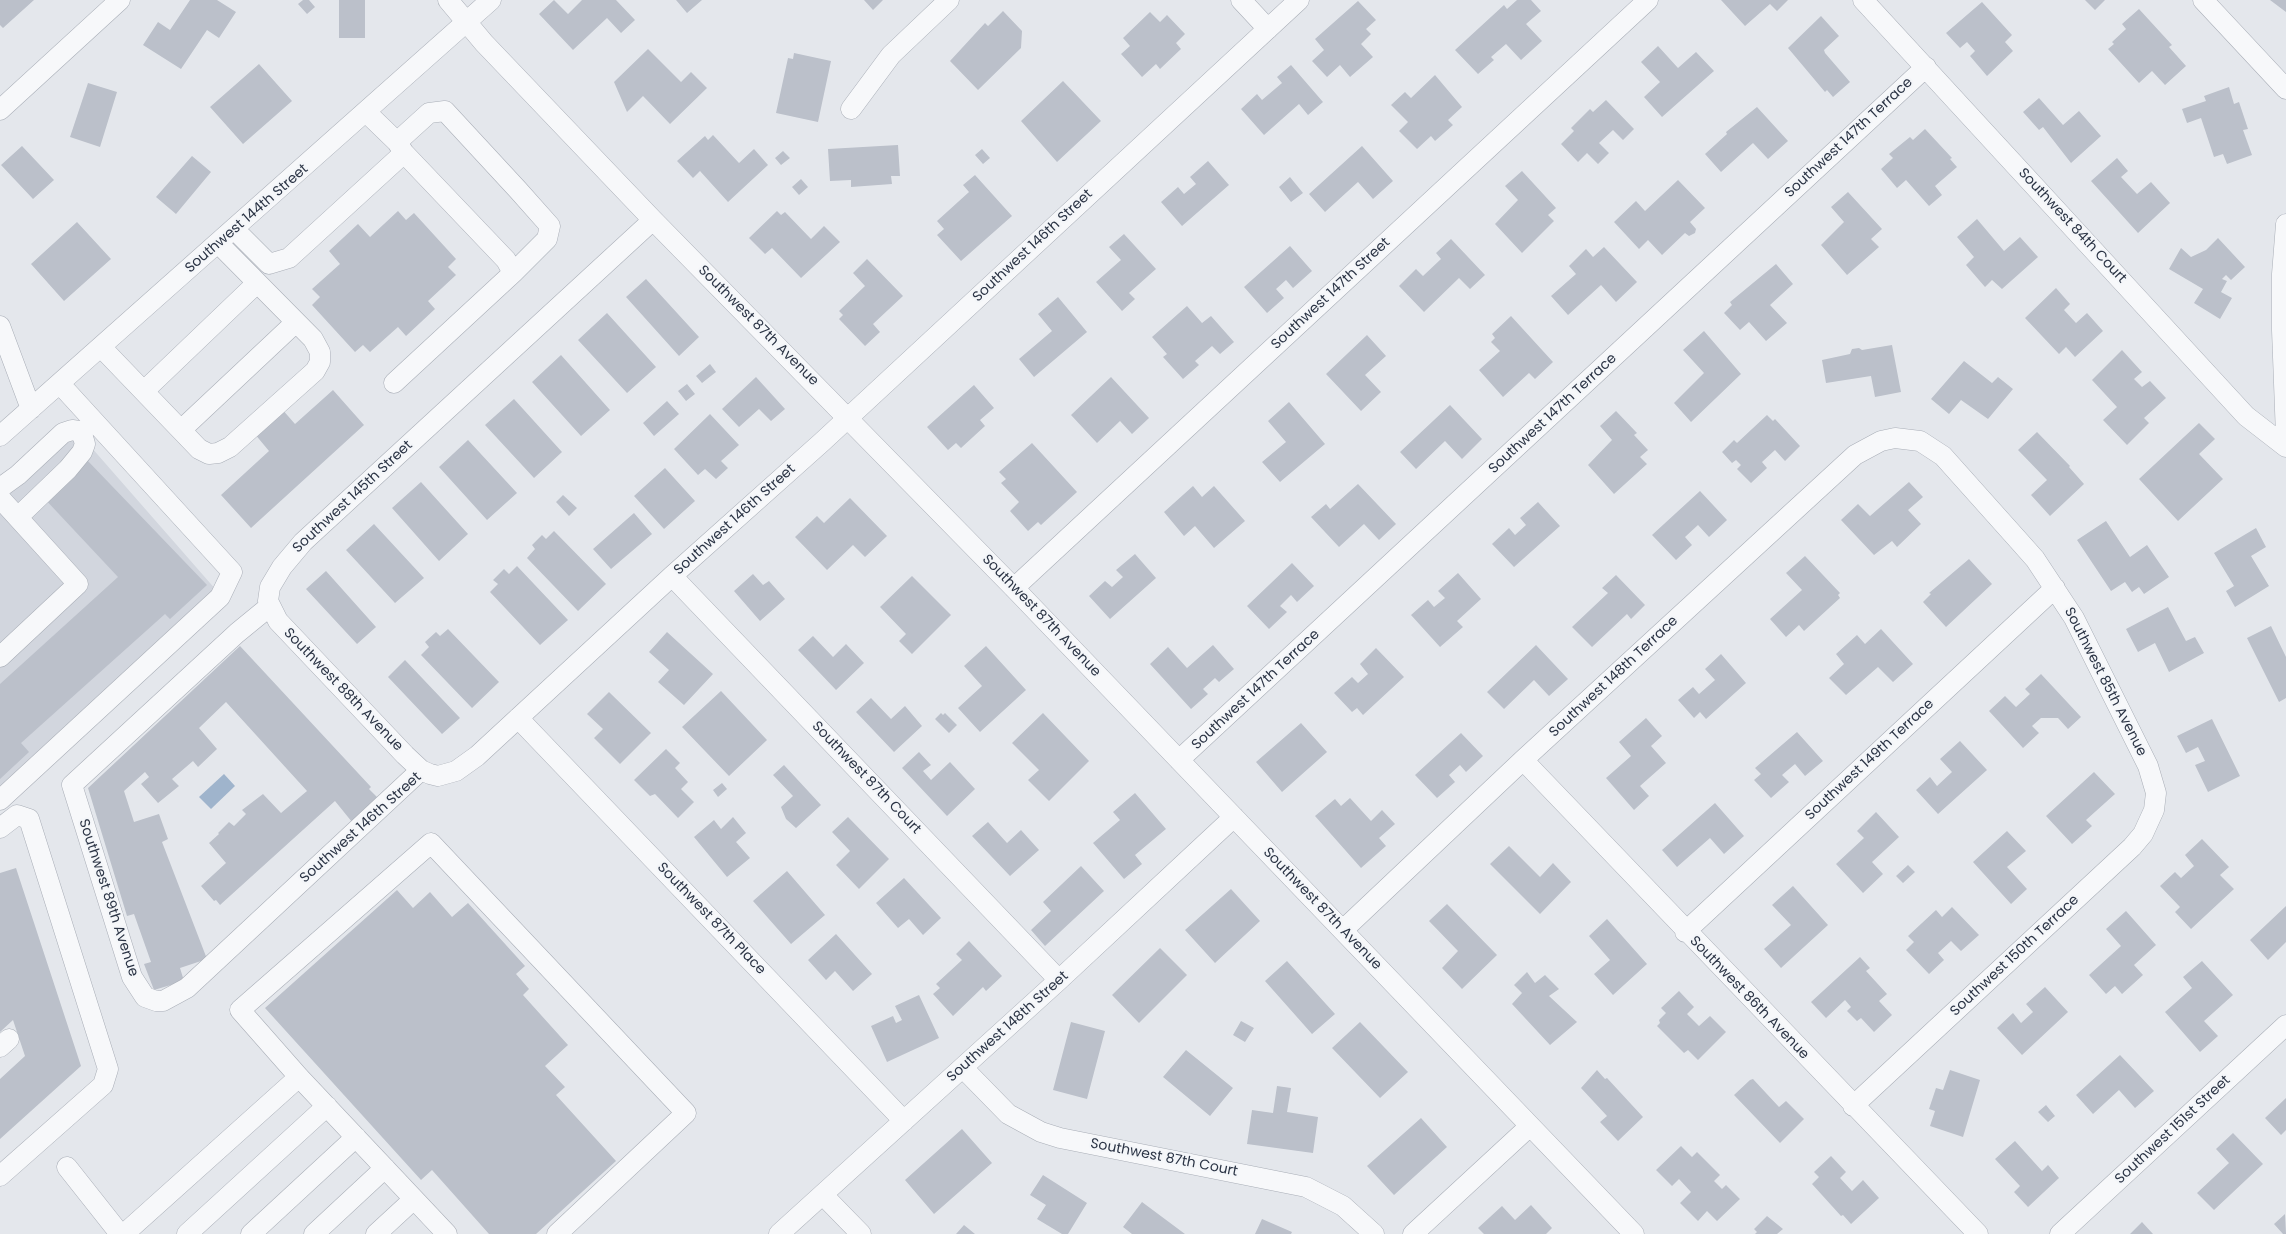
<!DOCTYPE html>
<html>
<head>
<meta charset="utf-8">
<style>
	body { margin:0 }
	canvas { display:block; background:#e4e7ec }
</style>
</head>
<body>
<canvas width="2286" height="1234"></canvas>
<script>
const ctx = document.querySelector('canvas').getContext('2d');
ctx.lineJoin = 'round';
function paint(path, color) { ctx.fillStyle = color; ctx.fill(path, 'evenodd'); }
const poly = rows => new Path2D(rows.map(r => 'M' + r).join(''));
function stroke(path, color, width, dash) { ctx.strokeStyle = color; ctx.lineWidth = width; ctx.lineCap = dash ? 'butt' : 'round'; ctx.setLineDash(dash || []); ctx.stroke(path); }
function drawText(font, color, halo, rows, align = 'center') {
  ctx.font = font + ' Poppins,sans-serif'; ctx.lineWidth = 4.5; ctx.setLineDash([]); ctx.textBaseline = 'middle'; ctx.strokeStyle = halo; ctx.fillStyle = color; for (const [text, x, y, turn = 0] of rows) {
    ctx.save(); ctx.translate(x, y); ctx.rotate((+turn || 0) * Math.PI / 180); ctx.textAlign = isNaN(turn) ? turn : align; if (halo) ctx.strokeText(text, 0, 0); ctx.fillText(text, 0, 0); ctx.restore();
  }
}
paint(poly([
	[77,431,224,599,0,805,0,498]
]), '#d2d6de');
paint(poly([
	[224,774,235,786,211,809,199,797]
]), '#9fb4cc');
paint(poly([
	[0,0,34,0,3,28,0,25],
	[190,0,217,0,236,12,219,38,207,30,181,69,143,45,158,22,170,30],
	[303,0,309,0,315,7,307,14,298,4],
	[339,0,365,0,365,38,339,38],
	[554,0,568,14,582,0,616,0,635,20,621,33,607,18,573,50,539,14],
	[676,0,702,0,687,13],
	[864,0,883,0,873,10],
	[1517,0,1531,0,1541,11,1526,24,1542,41,1521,60,1506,44,1491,57,1494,60,1478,74,1455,50,1504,5,1507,9],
	[1721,0,1788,0,1777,11,1770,4,1745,26],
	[2085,0,2105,0,2095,10],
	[2270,0,2286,0,2286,12],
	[1358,1,1376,20,1366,29,1371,34,1361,44,1373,57,1350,77,1340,65,1327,77,1312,61,1324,50,1315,39],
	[1982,2,2012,35,2005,42,2013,51,1987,76,1970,56,1975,51,1967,42,1960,48,1946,33],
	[2139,9,2172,45,2169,47,2186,66,2165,85,2152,71,2139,83,2108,49,2114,44,2112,42,2126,29,2122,24],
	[1003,11,1022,31,1021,48,978,90,950,61,985,23,988,26],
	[1150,12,1160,22,1167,15,1185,34,1176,43,1181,49,1160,69,1156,64,1142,77,1121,54,1130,46,1123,38],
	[1821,16,1839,36,1824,50,1825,53,1850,82,1833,97,1827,90,1825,92,1788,48],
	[1658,46,1678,68,1696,52,1714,71,1662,117,1644,97,1660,82,1641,62],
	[648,49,681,82,691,72,707,88,670,124,643,96,627,112,614,82],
	[794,53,831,61,818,122,776,113,788,58,793,59],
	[259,64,292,101,243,144,210,107],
	[1291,65,1323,102,1308,115,1299,104,1264,135,1241,109,1257,94,1262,100,1282,83,1277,77],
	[1435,75,1462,107,1448,120,1453,125,1435,141,1431,136,1417,149,1399,131,1408,122,1391,105,1405,92,1411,98],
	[1063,81,1101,121,1057,162,1021,121],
	[88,83,117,92,100,147,70,137],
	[2229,87,2234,104,2239,102,2248,129,2243,130,2252,155,2227,164,2223,154,2214,157,2201,118,2187,123,2182,109,2206,101,2204,96],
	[2039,98,2063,125,2079,111,2101,136,2071,163,2043,127,2039,130,2023,112],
	[1606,100,1634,129,1623,140,1613,130,1599,143,1609,153,1598,164,1587,153,1578,162,1561,144,1574,131,1571,128,1590,109,1593,112],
	[1757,107,1788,141,1768,159,1753,143,1721,172,1705,154,1727,134,1726,132],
	[1925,129,1952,158,1950,159,1957,167,1935,186,1942,195,1929,206,1906,180,1897,188,1881,169,1893,158,1889,154,1910,137,1913,140],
	[713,135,739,163,754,149,768,165,728,202,700,171,693,178,677,161,705,136,708,140],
	[898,145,900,176,891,176,892,184,851,187,851,180,830,181,828,149],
	[22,146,54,180,33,199,1,165],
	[1362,146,1393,181,1373,199,1358,182,1325,212,1309,194],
	[982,149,990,158,983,164,975,155],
	[783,151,790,158,781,165,775,158],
	[192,156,211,172,176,214,156,197],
	[2117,158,2128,171,2121,177,2137,194,2151,182,2170,203,2138,233,2091,181],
	[1208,161,1229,185,1182,226,1161,202,1178,187,1184,194,1196,184,1190,177],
	[1522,171,1556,208,1548,215,1554,221,1522,253,1495,224,1518,200,1505,186],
	[975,175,1012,216,961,261,937,235,944,229,937,221,969,192,963,185],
	[1290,177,1303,193,1291,202,1279,187],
	[801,179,808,187,799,195,792,187],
	[1678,180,1705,208,1690,222,1696,229,1695,233,1689,236,1685,233,1662,255,1648,240,1639,249,1614,222,1636,201,1645,211],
	[1848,192,1882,229,1871,239,1879,247,1847,275,1821,245,1844,222,1831,207],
	[398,211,406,220,414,213,456,259,448,267,456,275,428,301,435,309,406,336,398,327,370,352,363,345,355,352,312,305,320,297,312,289,340,264,329,251,358,224,370,237],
	[777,211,781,215,785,212,811,239,824,226,840,242,801,278,772,248,765,254,749,238],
	[1977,219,2004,251,2020,237,2038,257,2002,289,1992,280,1985,287,1966,265,1974,257,1957,237],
	[77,222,111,259,64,301,31,264],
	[1124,234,1156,269,1129,293,1135,299,1122,311,1096,282,1121,260,1109,247],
	[2218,238,2245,267,2231,280,2226,275,2222,279,2227,281,2221,292,2232,298,2220,319,2194,303,2203,289,2169,269,2181,248,2191,257,2206,250],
	[1451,239,1485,275,1470,289,1459,278,1424,312,1399,286,1416,269,1423,276,1441,259,1436,253],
	[1290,246,1312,271,1293,288,1286,280,1276,289,1284,298,1267,313,1244,287],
	[1604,247,1637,282,1616,302,1601,285,1568,315,1551,296,1576,274,1569,266,1586,249,1593,257],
	[867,259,903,296,873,324,880,332,865,346,839,319,843,315,839,311,865,286,853,273],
	[1776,264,1793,284,1770,305,1787,323,1766,341,1749,322,1740,330,1724,313,1732,305,1730,302],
	[646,279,699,337,679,356,626,297],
	[2056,288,2070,304,2064,310,2076,323,2087,313,2103,331,2075,357,2066,347,2059,354,2025,318],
	[1058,297,1087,332,1034,377,1019,359,1052,331,1038,314],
	[1187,306,1202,323,1211,316,1234,342,1220,354,1212,346,1195,361,1199,365,1183,379,1163,357,1167,354,1152,337],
	[607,313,656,367,627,393,578,340],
	[1511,316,1553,362,1535,379,1529,373,1503,397,1479,370,1500,351,1491,342,1495,338,1492,334],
	[1704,331,1741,374,1691,422,1674,403,1704,373,1683,350],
	[1367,335,1386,356,1365,375,1381,392,1361,411,1326,374],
	[1892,345,1901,392,1875,397,1871,376,1826,383,1822,360,1850,354,1852,349,1859,348,1862,350],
	[2122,350,2142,372,2134,379,2142,387,2150,381,2166,398,2144,418,2149,423,2127,445,2103,420,2117,407,2092,380],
	[561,355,610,410,581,436,532,382],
	[1964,361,1992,383,1998,377,2013,389,1988,419,1961,400,1949,414,1931,399],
	[710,364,716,372,702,383,696,376],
	[756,377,785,409,771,421,759,409,739,427,722,409],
	[1111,377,1149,418,1132,434,1120,421,1097,443,1071,415],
	[687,384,695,394,686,401,678,391],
	[974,385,994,408,980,420,985,426,961,448,956,443,948,450,927,427],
	[333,390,364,425,251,528,221,495,269,451,254,433,281,408,295,424],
	[514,399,562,452,534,478,485,425],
	[667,401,679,414,654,436,643,423],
	[1289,402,1325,444,1280,482,1262,462,1286,442,1268,421],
	[1450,405,1482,439,1462,459,1445,441,1416,469,1400,452],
	[1616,411,1637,433,1634,435,1648,450,1640,457,1647,464,1614,494,1588,465,1612,440,1600,426],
	[710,414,739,445,721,461,728,468,716,479,705,469,698,475,674,449],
	[1767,415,1773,421,1775,419,1800,446,1785,461,1775,450,1762,462,1767,468,1751,483,1737,469,1741,465,1736,460,1732,463,1722,452,1734,440,1737,443],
	[2199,423,2215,439,2199,454,2223,479,2178,521,2139,479],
	[2037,432,2070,466,2069,467,2084,484,2050,516,2031,495,2047,480,2018,450],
	[468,440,517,493,487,520,439,467],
	[1032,443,1077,492,1041,525,1038,522,1028,531,1010,511,1019,502,1001,483,1006,479,999,472],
	[86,459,207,585,170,619,165,614,21,743,29,752,0,779,0,684,118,577,43,497],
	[665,468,695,501,664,529,634,496],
	[421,482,468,534,439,561,392,508],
	[1909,482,1923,497,1908,510,1921,524,1897,547,1892,541,1874,555,1841,520,1858,504,1870,516],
	[1358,484,1396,524,1379,540,1364,524,1339,547,1311,517,1326,504,1330,509],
	[1193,486,1202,497,1214,486,1245,521,1214,548,1195,526,1184,536,1164,512],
	[1700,491,1727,520,1709,537,1698,525,1685,537,1692,545,1676,560,1652,535],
	[563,495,577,508,569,516,556,502],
	[850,498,887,536,865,557,853,545,827,570,795,537,817,516,824,523],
	[1538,502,1560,526,1514,567,1492,544,1509,528,1515,535,1526,525,1520,518],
	[634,513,652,534,611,569,593,549],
	[2106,521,2130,557,2147,545,2169,577,2144,594,2139,587,2132,592,2125,582,2111,591,2077,540],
	[374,524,424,578,395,603,346,550],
	[2256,528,2266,547,2251,556,2269,586,2235,607,2226,591,2234,586,2214,553],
	[554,531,606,584,578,611,527,558,535,549,532,545,542,535,546,539],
	[1135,554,1156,578,1110,619,1089,596,1105,581,1112,587,1123,577,1116,570],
	[1805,556,1840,593,1838,595,1840,598,1804,631,1799,625,1786,637,1770,619,1802,590,1786,573],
	[1969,559,1992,584,1946,627,1923,602,1931,594,1929,593],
	[1292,563,1314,586,1297,602,1291,595,1280,606,1287,612,1269,629,1247,606],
	[517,566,568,620,540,645,490,592,498,584,493,580,504,569,509,574],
	[326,571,376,627,357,644,306,589],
	[1458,573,1481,599,1457,621,1463,627,1440,647,1411,615,1428,600,1434,607,1445,598,1438,591],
	[753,574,763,585,769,581,785,599,760,621,734,591],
	[1616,575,1645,605,1631,619,1627,614,1592,647,1572,627,1608,593,1602,588],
	[912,576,951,615,912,654,899,641,906,634,880,607],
	[2168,607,2186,641,2195,637,2204,653,2169,672,2155,643,2138,652,2126,629],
	[2271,626,2286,657,2286,698,2279,702,2247,638],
	[448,629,499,682,472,708,421,655,429,647,425,642,436,632,440,636],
	[1881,629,1913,664,1893,682,1878,667,1846,695,1829,678,1844,664,1836,654,1857,635,1865,644],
	[667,632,713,674,684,705,658,682,669,670,649,652],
	[813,636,833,657,846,644,864,663,836,690,798,650],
	[1213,645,1234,669,1219,682,1215,678,1203,689,1208,694,1191,709,1150,664,1168,647,1187,668],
	[1536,645,1568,679,1549,696,1534,680,1504,709,1487,692],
	[240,646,371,787,369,789,379,799,352,822,335,801,220,905,216,900,214,901,201,886,226,863,209,843,219,834,218,833,229,822,234,826,246,814,242,810,263,794,281,813,307,791,226,702,199,728,217,749,198,767,193,761,172,779,179,786,158,803,141,784,149,777,145,772,124,791,134,822,159,814,168,839,162,842,207,959,180,968,184,981,154,990,144,964,151,962,134,914,127,916,88,788],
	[986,646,1026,690,980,732,958,708,982,686,964,666],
	[1376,648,1404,677,1363,715,1357,708,1352,712,1334,693,1352,677,1358,683,1368,674,1360,664],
	[1721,654,1746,683,1706,719,1700,712,1694,718,1678,700,1693,687,1699,694,1715,680,1705,669],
	[405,660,460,718,442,734,388,677],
	[2041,674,2081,717,2068,729,2058,718,2041,718,2032,726,2039,733,2023,748,1989,711,2005,696,2016,707,2030,694,2025,689],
	[721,691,767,740,729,776,682,727],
	[609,692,651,733,620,764,594,738,603,729,587,714],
	[871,698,891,719,905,706,922,726,894,752,856,712],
	[941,713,943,715,945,713,957,725,949,733,935,719],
	[1043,713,1089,761,1049,801,1028,780,1039,770,1012,743],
	[1646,718,1662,736,1651,746,1666,763,1640,786,1649,796,1634,810,1606,778,1631,756,1619,742],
	[2212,719,2240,776,2208,792,2195,765,2205,761,2198,747,2186,753,2177,736],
	[1301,723,1327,752,1282,792,1256,762],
	[1797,732,1823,761,1805,776,1795,764,1782,775,1789,782,1771,798,1754,780,1761,774,1755,768],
	[1461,733,1483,756,1466,772,1460,765,1449,775,1455,782,1437,798,1415,775],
	[1960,741,1987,770,1938,814,1916,790,1930,777,1937,786,1952,772,1940,759],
	[666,749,680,763,675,768,688,782,681,789,694,802,678,818,655,794,650,796,634,780],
	[919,752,931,765,923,771,931,780,950,762,975,789,947,816,902,768],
	[784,765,821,805,796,828,786,819,781,807,793,796,773,775],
	[2094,772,2115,794,2086,820,2092,826,2072,844,2046,816],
	[722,783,727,789,718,797,713,790],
	[1135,793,1166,829,1135,855,1142,864,1124,879,1093,843,1120,820,1113,812],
	[1350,798,1371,821,1382,810,1395,824,1379,838,1386,846,1361,868,1315,816,1335,799,1341,806],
	[1715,803,1744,836,1724,854,1710,838,1677,867,1662,850],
	[1876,812,1899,837,1872,862,1883,874,1863,893,1836,864,1864,838,1857,831],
	[733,817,746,833,736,842,750,858,727,877,694,837,714,820,721,829],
	[848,817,889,859,859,889,836,865,850,851,832,832],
	[988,822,1007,843,1021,830,1039,850,1010,876,972,836],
	[2007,831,2026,851,2007,867,2027,889,2011,904,1973,862],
	[2202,839,2229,867,2220,875,2234,889,2191,929,2175,912,2180,907,2160,886,2175,872,2181,878,2194,866,2185,855],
	[1509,846,1540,877,1553,863,1571,882,1540,914,1490,864],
	[1908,865,1915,872,1903,883,1896,876],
	[1081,866,1104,891,1045,946,1031,930,1051,911,1043,902],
	[16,868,81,1066,0,1139,0,1079,25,1056,13,1020,0,1032,0,873],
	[787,871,825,915,791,944,753,901],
	[904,878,941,918,923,935,909,919,898,928,876,903],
	[1793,886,1828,925,1781,968,1764,949,1791,925,1772,905],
	[1231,889,1260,921,1215,963,1185,930],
	[397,890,413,908,430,892,452,917,468,903,525,966,516,974,529,989,523,995,568,1045,545,1066,565,1087,556,1095,616,1161,536,1234,489,1234,432,1170,421,1180,265,1008],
	[1447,904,1497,955,1462,989,1442,968,1458,951,1429,921],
	[2286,906,2286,942,2268,960,2250,940],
	[1952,907,1979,935,1961,951,1951,941,1938,953,1944,960,1929,974,1906,950,1914,942,1908,936,1936,910,1942,917],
	[2126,911,2156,945,2134,965,2143,975,2122,994,2115,986,2106,994,2089,975,2121,946,2106,929],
	[1607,919,1647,964,1613,995,1594,974,1610,960,1589,936],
	[836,934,872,974,853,991,835,971,826,980,808,960],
	[969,941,1002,976,986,991,983,987,953,1016,933,994,940,988,936,984,962,960,956,954],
	[1160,948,1187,975,1139,1023,1112,995],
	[1860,957,1870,968,1866,971,1887,994,1879,1001,1892,1015,1874,1032,1861,1018,1857,1021,1847,1011,1851,1007,1845,1000,1826,1018,1811,1002],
	[1287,961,1335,1014,1312,1034,1265,981],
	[2202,961,2233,995,2204,1021,2218,1036,2200,1052,2165,1012,2192,988,2183,977],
	[1527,972,1535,983,1545,975,1559,989,1549,996,1577,1022,1550,1045,1512,1004,1522,993,1514,985],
	[2045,987,2068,1012,2022,1055,1997,1028,2013,1013,2021,1023,2033,1012,2026,1004],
	[1679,991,1694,1007,1687,1014,1699,1026,1710,1016,1726,1032,1698,1060,1688,1050,1684,1053,1657,1026,1660,1023,1659,1020,1666,1013,1661,1008],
	[919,995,939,1038,887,1062,871,1026,893,1016,896,1023,902,1020,895,1006],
	[1241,1021,1254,1028,1245,1042,1233,1035],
	[1071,1022,1105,1031,1087,1099,1053,1090],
	[1360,1022,1408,1072,1380,1098,1332,1048],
	[1186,1050,1233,1088,1210,1116,1163,1077],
	[2120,1055,2154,1091,2135,1108,2119,1090,2093,1114,2076,1095],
	[1597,1070,1605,1079,1607,1078,1643,1117,1618,1141,1600,1122,1607,1116,1581,1088],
	[1950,1070,1980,1080,1963,1137,1930,1126,1935,1111,1929,1109,1936,1088,1943,1090],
	[1753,1079,1779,1107,1786,1101,1804,1119,1780,1143,1734,1095,1750,1080],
	[1277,1086,1291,1088,1287,1112,1318,1117,1313,1153,1247,1144,1252,1110,1273,1113],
	[2286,1098,2286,1130,2281,1135,2265,1118],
	[2046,1105,2055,1116,2048,1122,2038,1112],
	[1421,1118,1447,1147,1394,1195,1367,1166],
	[962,1129,992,1163,934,1214,905,1180],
	[2233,1133,2263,1164,2214,1210,2197,1193,2229,1163,2216,1149],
	[2015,1141,2042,1171,2048,1165,2059,1178,2028,1207,2014,1192,2020,1186,1995,1159],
	[1681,1146,1692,1157,1697,1152,1720,1175,1714,1181,1722,1189,1726,1185,1740,1199,1717,1221,1707,1211,1698,1221,1680,1203,1691,1192,1679,1179,1672,1186,1656,1170],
	[1831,1156,1846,1172,1840,1178,1852,1191,1863,1180,1879,1198,1851,1224,1843,1215,1841,1216,1812,1184,1819,1177,1814,1172],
	[1043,1175,1087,1203,1068,1234,1062,1234,1037,1219,1046,1205,1030,1195],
	[1142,1202,1185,1234,1132,1234,1123,1227],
	[1531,1205,1552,1228,1546,1234,1484,1234,1478,1228,1502,1206,1515,1220],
	[2285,1214,2286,1234,2283,1234,2274,1224],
	[1767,1216,1783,1229,1777,1234,1755,1234,1757,1232,1754,1229],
	[1262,1219,1292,1232,1291,1234,1255,1234],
	[2142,1222,2153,1234,2130,1234],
	[964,1225,975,1234,956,1234]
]), '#bbc0ca');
const minor = poly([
	[448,0,484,43,653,220,1014,588,1634,1234],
	[1241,0,1268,29],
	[1863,0,2246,416,2286,447],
	[2203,0,2286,89],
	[851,109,891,55,949,0],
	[0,110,120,0],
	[397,142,429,113,445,111,518,190,550,226,547,239,513,273],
	[653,220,303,542,282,567,270,587,268,601,278,621,405,755,421,770,430,774,438,776,456,771,477,756,672,576,822,442,1299,0],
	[2286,224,2282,274,2282,330,2286,436],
	[235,230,269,264,289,258,404,153,397,142,367,113],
	[0,326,31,409],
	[101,347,199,449,209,454,218,453,230,447,315,371,320,362,320,352,313,339,219,244],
	[394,383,513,273,506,260,404,153],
	[144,391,257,283],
	[181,430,296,322],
	[0,436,491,0],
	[0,488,18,475,63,433,72,430,79,431,83,437,85,444,82,452,68,469,18,517],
	[0,498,78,584,0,657],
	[672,576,1059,980],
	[1014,588,1648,0],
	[270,606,237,633,72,785,132,977,145,997,156,1001,163,1001,187,988,421,770],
	[518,718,904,1121],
	[1179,760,1926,67],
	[1523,760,1978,1234],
	[0,800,220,597,232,572,60,384],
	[0,828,17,815,29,819,108,1069,103,1085,0,1176],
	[1343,930,1523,760,1855,455,1881,441,1895,438,1920,441,1943,456,2019,541,2035,559,2074,618,2148,766,2156,793,2154,810,2143,834,2132,847,1853,1106],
	[1685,932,2055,588],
	[0,1047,9,1039],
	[963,1068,1008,1114,1041,1132,1060,1138,1306,1187,1343,1206,1374,1234],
	[67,1167,120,1234],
	[823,1195,861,1234],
	[124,1234,299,1077],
	[187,1234,327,1106],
	[251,1234,356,1137],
	[314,1234,385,1168],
	[376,1234,414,1199],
	[447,1234,299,1077,240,1010,431,843,686,1113,557,1234],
	[779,1234,1059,980,1234,817],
	[1413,1234,1530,1126],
	[2060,1234,2286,1025]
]);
stroke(minor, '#a9aeb7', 21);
stroke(minor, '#f7f8fa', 20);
drawText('14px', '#2b3445', '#f4f6f9', [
	["Southwest 147th Terrace",1849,138,-43],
	["Southwest 144th Street",247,219,-41],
	["Southwest 84th Court",2072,226,47],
	["Southwest 146th Street",1033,246,-43],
	["Southwest 147th Street",1331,294,-43],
	["Southwest 87th Avenue",758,326,45],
	["Southwest 147th Terrace",1553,414,-43],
	["Southwest 145th Street",353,497,-43],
	["Southwest 146th Street",735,520,-42],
	["Southwest 87th Avenue",1041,616,46],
	["Southwest 148th Terrace",1614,677,-43],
	["Southwest 85th Avenue",2105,682,63],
	["Southwest 88th Avenue",343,690,46],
	["Southwest 147th Terrace",1256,690,-43],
	["Southwest 149th Terrace",1870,760,-43],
	["Southwest 87th Court",866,778,46],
	["Southwest 146th Street",361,828,-42],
	["Southwest 89th Avenue",108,898,72],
	["Southwest 87th Avenue",1322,909,46],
	["Southwest 87th Place",711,919,46],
	["Southwest 150th Terrace",2015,956,-43],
	["Southwest 86th Avenue",1749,998,46],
	["Southwest 148th Street",1008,1027,-42],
	["Southwest 151st Street",2173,1130,-43],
	["Southwest 87th Court",1164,1158,11]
]);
</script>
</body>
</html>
